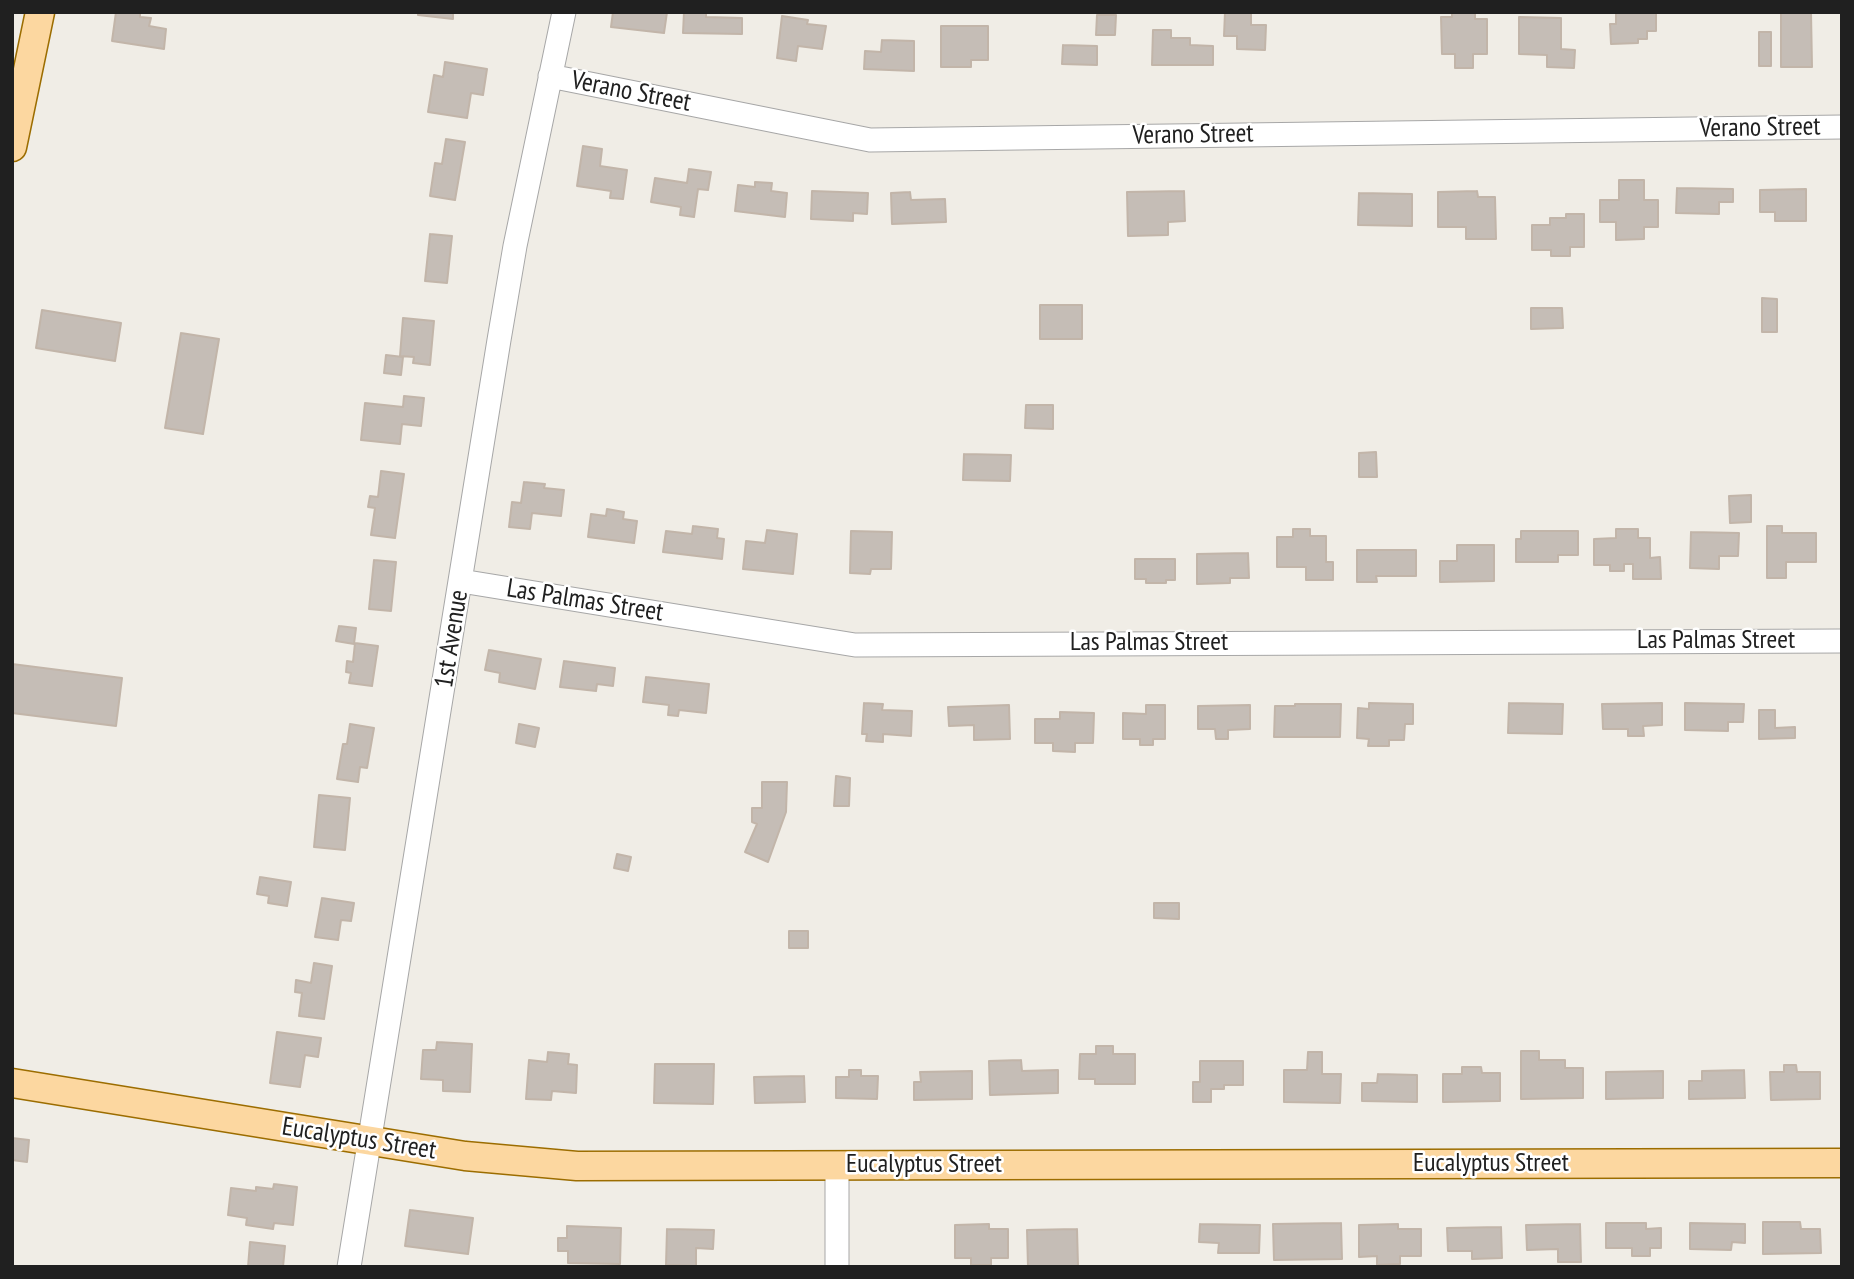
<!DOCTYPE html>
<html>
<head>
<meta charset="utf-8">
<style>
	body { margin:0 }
	#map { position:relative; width:1854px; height:1279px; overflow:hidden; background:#f0ede6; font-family:"PT Sans Narrow",sans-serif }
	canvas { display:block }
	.frame { position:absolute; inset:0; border:14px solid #202020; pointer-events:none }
</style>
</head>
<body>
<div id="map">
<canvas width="1854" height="1279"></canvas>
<div class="frame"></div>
</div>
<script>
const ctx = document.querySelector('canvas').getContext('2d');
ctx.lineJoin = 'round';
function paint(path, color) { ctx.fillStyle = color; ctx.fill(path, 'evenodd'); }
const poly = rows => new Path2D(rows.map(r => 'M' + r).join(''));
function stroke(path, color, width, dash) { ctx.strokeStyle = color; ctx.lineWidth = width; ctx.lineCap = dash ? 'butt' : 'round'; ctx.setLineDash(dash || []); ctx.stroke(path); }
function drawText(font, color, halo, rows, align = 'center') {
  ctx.font = font + ' "PT Sans Narrow",sans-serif'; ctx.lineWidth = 5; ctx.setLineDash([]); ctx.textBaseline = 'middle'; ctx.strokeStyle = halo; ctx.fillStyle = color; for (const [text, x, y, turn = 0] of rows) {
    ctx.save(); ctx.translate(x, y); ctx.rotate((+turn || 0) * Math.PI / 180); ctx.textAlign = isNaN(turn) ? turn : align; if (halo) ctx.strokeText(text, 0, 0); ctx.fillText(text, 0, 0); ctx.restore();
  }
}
const building = poly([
	[116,12,140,12,140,17,151,18,149,26,166,29,164,49,112,41,116,12],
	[418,12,453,12,453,19,418,15,418,12],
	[613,12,667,12,664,33,611,27,613,12],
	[684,12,706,12,706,17,742,18,742,34,683,33,684,12],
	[1225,12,1251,12,1251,25,1266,25,1265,50,1237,49,1237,36,1224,36,1225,12],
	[1452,12,1475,12,1475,19,1487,19,1487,54,1473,54,1473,68,1455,68,1455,54,1442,54,1441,17,1452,17,1452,12],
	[1616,12,1656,12,1656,31,1647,31,1647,39,1638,39,1638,43,1611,44,1610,24,1616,24,1616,12],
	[1781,12,1811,12,1812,67,1781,67,1781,12],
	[1097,15,1116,15,1115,35,1096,35,1097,15],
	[782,16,808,20,807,24,826,26,822,49,798,46,796,61,777,58,782,16],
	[1519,17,1561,18,1561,49,1575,50,1574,68,1547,67,1547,55,1519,54,1519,17],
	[941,26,988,26,988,60,971,60,971,67,941,67,941,26],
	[1153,30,1171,30,1171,38,1190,38,1190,45,1213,46,1213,65,1152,65,1153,30],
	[1759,32,1771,32,1771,66,1759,66,1759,32],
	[882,40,914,41,914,71,864,69,865,51,881,52,882,40],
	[1063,45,1097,46,1097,65,1062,64,1063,45],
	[445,62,487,69,483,95,471,93,467,118,428,112,434,75,443,77,445,62],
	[446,139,465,142,455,200,430,196,435,163,442,164,446,139],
	[583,146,602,149,600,166,627,170,623,199,610,198,611,191,577,186,583,146],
	[689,169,711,172,708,190,698,189,694,217,680,215,681,207,651,202,655,178,687,183,689,169],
	[1619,180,1644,180,1644,200,1658,200,1658,227,1644,227,1644,239,1616,240,1616,222,1600,222,1600,200,1619,200,1619,180],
	[755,182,772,183,771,191,787,193,785,217,735,211,738,185,755,187,755,182],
	[1677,188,1733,189,1733,202,1719,202,1719,214,1676,213,1677,188],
	[1806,189,1806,221,1775,221,1775,212,1760,212,1760,190,1806,189],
	[812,191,868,193,867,214,853,213,853,221,811,219,812,191],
	[1184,191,1185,221,1168,222,1168,235,1128,236,1127,192,1184,191],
	[1477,191,1478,197,1495,197,1496,239,1466,239,1466,227,1438,227,1438,192,1477,191],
	[910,192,911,200,945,199,946,222,892,224,891,193,910,192],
	[1359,193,1412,194,1412,226,1358,225,1359,193],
	[1566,214,1584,214,1584,247,1570,247,1570,256,1551,256,1551,250,1532,250,1532,225,1550,225,1550,218,1566,218,1566,214],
	[430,234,452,236,447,283,425,281,430,234],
	[1762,298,1777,299,1777,332,1762,332,1762,298],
	[1040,305,1082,305,1082,339,1040,339,1040,305],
	[1531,308,1562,308,1563,328,1531,329,1531,308],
	[42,310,121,323,115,361,36,348,42,310],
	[403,318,434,321,430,365,413,363,414,357,400,356,403,318],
	[181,333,219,339,203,434,165,428,181,333],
	[386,355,403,357,401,375,384,373,386,355],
	[404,396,424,398,421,426,402,424,400,444,361,440,365,403,403,407,404,396],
	[1026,405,1053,405,1053,429,1025,428,1026,405],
	[1376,452,1377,477,1359,477,1359,453,1376,452],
	[964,454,1011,455,1010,481,963,480,964,454],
	[381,471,404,474,395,538,371,535,375,508,368,507,370,496,378,497,381,471],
	[524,482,545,484,544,488,564,490,561,516,532,513,530,529,509,527,512,502,521,503,524,482],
	[1751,495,1751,522,1730,523,1729,496,1751,495],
	[607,509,624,512,623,519,637,521,634,543,588,537,591,514,606,516,607,509],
	[693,526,718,529,717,538,724,539,722,559,663,552,666,531,692,534,693,526],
	[1767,526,1782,526,1782,533,1816,533,1816,562,1786,562,1786,578,1767,578,1767,526],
	[1293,529,1310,529,1310,536,1326,536,1326,562,1333,562,1333,580,1306,580,1306,567,1277,567,1277,537,1293,537,1293,529],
	[1616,529,1638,529,1638,538,1650,538,1650,558,1660,557,1661,579,1633,579,1633,564,1624,564,1624,571,1610,571,1610,565,1594,565,1594,539,1616,538,1616,529],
	[767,530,797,534,793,574,743,569,746,541,765,543,767,530],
	[851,531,892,532,891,569,871,569,870,574,850,573,851,531],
	[1521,531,1578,531,1578,555,1558,555,1558,562,1516,562,1516,539,1521,539,1521,531],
	[1691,532,1739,533,1738,556,1719,556,1719,569,1690,568,1691,532],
	[1457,545,1494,545,1494,581,1440,582,1440,561,1457,561,1457,545],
	[1357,550,1416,550,1416,576,1376,576,1377,582,1357,582,1357,550],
	[1248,553,1249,578,1230,578,1230,583,1197,584,1197,554,1248,553],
	[1135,559,1175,559,1175,580,1166,580,1166,583,1146,583,1146,579,1135,579,1135,559],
	[374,560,396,562,391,611,369,609,374,560],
	[339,626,356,628,354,644,336,641,339,626],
	[355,643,378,646,372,686,349,683,351,673,346,672,347,661,353,662,355,643],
	[489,650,541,659,535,689,499,682,500,673,485,670,489,650],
	[564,661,615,668,613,686,597,684,596,691,560,687,564,661],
	[12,664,122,678,116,726,12,713,12,664],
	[646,677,709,684,706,713,679,710,678,716,668,715,669,705,643,702,646,677],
	[864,703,883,704,882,710,912,711,911,736,883,734,883,742,866,741,867,734,862,734,864,703],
	[1369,703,1413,704,1413,724,1405,724,1404,740,1389,740,1389,746,1368,746,1369,739,1357,738,1358,708,1369,709,1369,703],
	[1509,703,1563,704,1562,734,1508,733,1509,703],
	[1662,703,1662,725,1643,726,1644,736,1628,736,1628,729,1603,729,1602,704,1662,703],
	[1685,703,1744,704,1743,722,1728,722,1728,731,1685,730,1685,703],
	[1295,704,1341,704,1340,737,1274,737,1275,706,1295,706,1295,704],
	[1009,705,1010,739,974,740,974,725,949,726,948,707,1009,705],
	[1146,705,1165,705,1165,739,1153,739,1153,745,1140,745,1140,739,1123,739,1123,713,1146,714,1146,705],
	[1250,705,1250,729,1228,730,1228,739,1216,739,1215,729,1198,729,1198,706,1250,705],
	[1759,710,1775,710,1775,728,1795,727,1795,738,1759,739,1759,710],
	[1060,712,1094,713,1093,743,1075,743,1075,752,1053,751,1053,743,1035,743,1035,719,1060,719,1060,712],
	[350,724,374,728,367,768,360,767,358,782,337,779,343,744,347,744,350,724],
	[519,724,539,728,535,747,516,743,519,724],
	[836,776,850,778,849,806,834,806,836,776],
	[762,782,787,782,786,812,768,862,745,852,757,824,752,822,752,808,762,808,762,782],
	[319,795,350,798,345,850,314,847,319,795],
	[617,854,631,857,628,871,614,868,617,854],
	[260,877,291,882,287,906,268,903,269,896,257,894,260,877],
	[322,898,354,903,351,921,341,920,338,940,315,937,322,898],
	[1154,903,1179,903,1179,919,1154,918,1154,903],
	[789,931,808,931,808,948,789,948,789,931],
	[314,963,332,966,324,1019,299,1016,302,993,295,992,296,980,311,983,314,963],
	[277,1032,321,1038,318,1057,305,1055,300,1087,270,1083,277,1032],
	[437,1042,472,1044,470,1092,443,1091,443,1080,421,1079,423,1050,436,1050,437,1042],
	[1096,1046,1113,1046,1113,1054,1135,1054,1135,1084,1095,1084,1095,1079,1079,1079,1080,1054,1096,1054,1096,1046],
	[1521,1051,1539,1051,1539,1060,1565,1060,1565,1068,1583,1068,1583,1098,1521,1099,1521,1051],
	[548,1052,569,1054,568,1064,577,1065,576,1093,552,1091,551,1100,526,1099,529,1060,547,1062,548,1052],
	[1308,1052,1322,1052,1322,1074,1341,1074,1340,1103,1284,1102,1284,1070,1307,1070,1308,1052],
	[1021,1060,1022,1071,1058,1070,1058,1093,990,1095,989,1061,1021,1060],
	[1200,1061,1243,1061,1243,1085,1224,1085,1224,1089,1211,1089,1211,1102,1193,1102,1193,1082,1200,1082,1200,1061],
	[655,1064,714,1064,713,1104,654,1103,655,1064],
	[1784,1065,1796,1065,1797,1072,1820,1072,1820,1099,1771,1100,1770,1072,1784,1072,1784,1065],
	[1462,1067,1481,1067,1482,1073,1500,1073,1500,1101,1443,1102,1443,1074,1462,1074,1462,1067],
	[849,1070,861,1070,861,1076,878,1076,877,1099,836,1098,836,1077,849,1077,849,1070],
	[1744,1070,1745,1098,1689,1099,1689,1081,1702,1081,1702,1071,1744,1070],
	[972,1071,972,1099,914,1100,914,1082,921,1082,920,1072,972,1071],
	[1663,1071,1663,1098,1606,1099,1606,1072,1663,1071],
	[1378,1074,1417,1075,1417,1102,1362,1101,1362,1083,1377,1083,1378,1074],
	[804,1076,805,1102,755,1103,754,1077,804,1076],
	[12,1138,29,1140,27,1162,12,1160,12,1138],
	[274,1184,297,1187,293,1225,274,1223,273,1229,246,1225,247,1218,228,1215,231,1188,256,1191,256,1187,273,1189,274,1184],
	[410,1210,473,1218,468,1254,405,1246,410,1210],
	[1763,1222,1800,1222,1801,1229,1820,1229,1821,1253,1763,1254,1763,1222],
	[1341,1223,1342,1259,1274,1260,1273,1224,1341,1223],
	[1606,1223,1646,1223,1646,1229,1661,1228,1661,1248,1650,1248,1650,1256,1632,1256,1632,1248,1606,1248,1606,1223],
	[1690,1223,1745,1224,1745,1243,1732,1242,1731,1250,1690,1249,1690,1223],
	[989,1224,989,1229,1008,1229,1008,1258,991,1258,991,1265,971,1265,971,1258,955,1258,955,1225,989,1224],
	[1200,1224,1260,1225,1259,1253,1218,1253,1219,1243,1199,1242,1200,1224],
	[1398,1224,1398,1229,1421,1229,1421,1256,1400,1256,1400,1264,1377,1265,1377,1256,1359,1257,1359,1225,1398,1224],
	[1580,1224,1581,1262,1558,1262,1558,1249,1527,1250,1526,1225,1580,1224],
	[567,1226,621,1228,620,1264,568,1263,568,1251,558,1251,558,1238,567,1238,567,1226],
	[1501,1227,1502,1258,1472,1259,1472,1251,1448,1251,1447,1228,1501,1227],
	[667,1229,714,1230,713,1249,696,1248,696,1266,666,1265,667,1229],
	[1077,1229,1078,1266,1028,1267,1027,1230,1077,1229],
	[250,1242,285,1246,283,1267,248,1267,250,1242]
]);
paint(building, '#c5bdb6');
stroke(building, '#c2b5a9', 2);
const minor = poly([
	[550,76,870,140,1842,127],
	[461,581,855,645,1842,641],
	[837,1165,837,1267],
	[349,1267,499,340,515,246,564,12]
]);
const major = poly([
	[12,147,40,12],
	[12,1083,465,1156,577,1166,1842,1163]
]);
stroke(minor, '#a7a7a7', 25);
stroke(major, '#9c6d00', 31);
stroke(minor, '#fff', 23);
stroke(major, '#fcd7a0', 28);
drawText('26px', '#202020', '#fff', [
	["Verano Street",631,92,11],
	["Verano Street",1760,128,-1],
	["Verano Street",1193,135,-1],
	["Las Palmas Street",585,601,9],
	["1st Avenue",452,639,-81],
	["Las Palmas Street",1716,641],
	["Las Palmas Street",1149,643],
	["Eucalyptus Street",359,1139,9],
	["Eucalyptus Street",1491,1164],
	["Eucalyptus Street",924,1165]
]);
</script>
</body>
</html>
